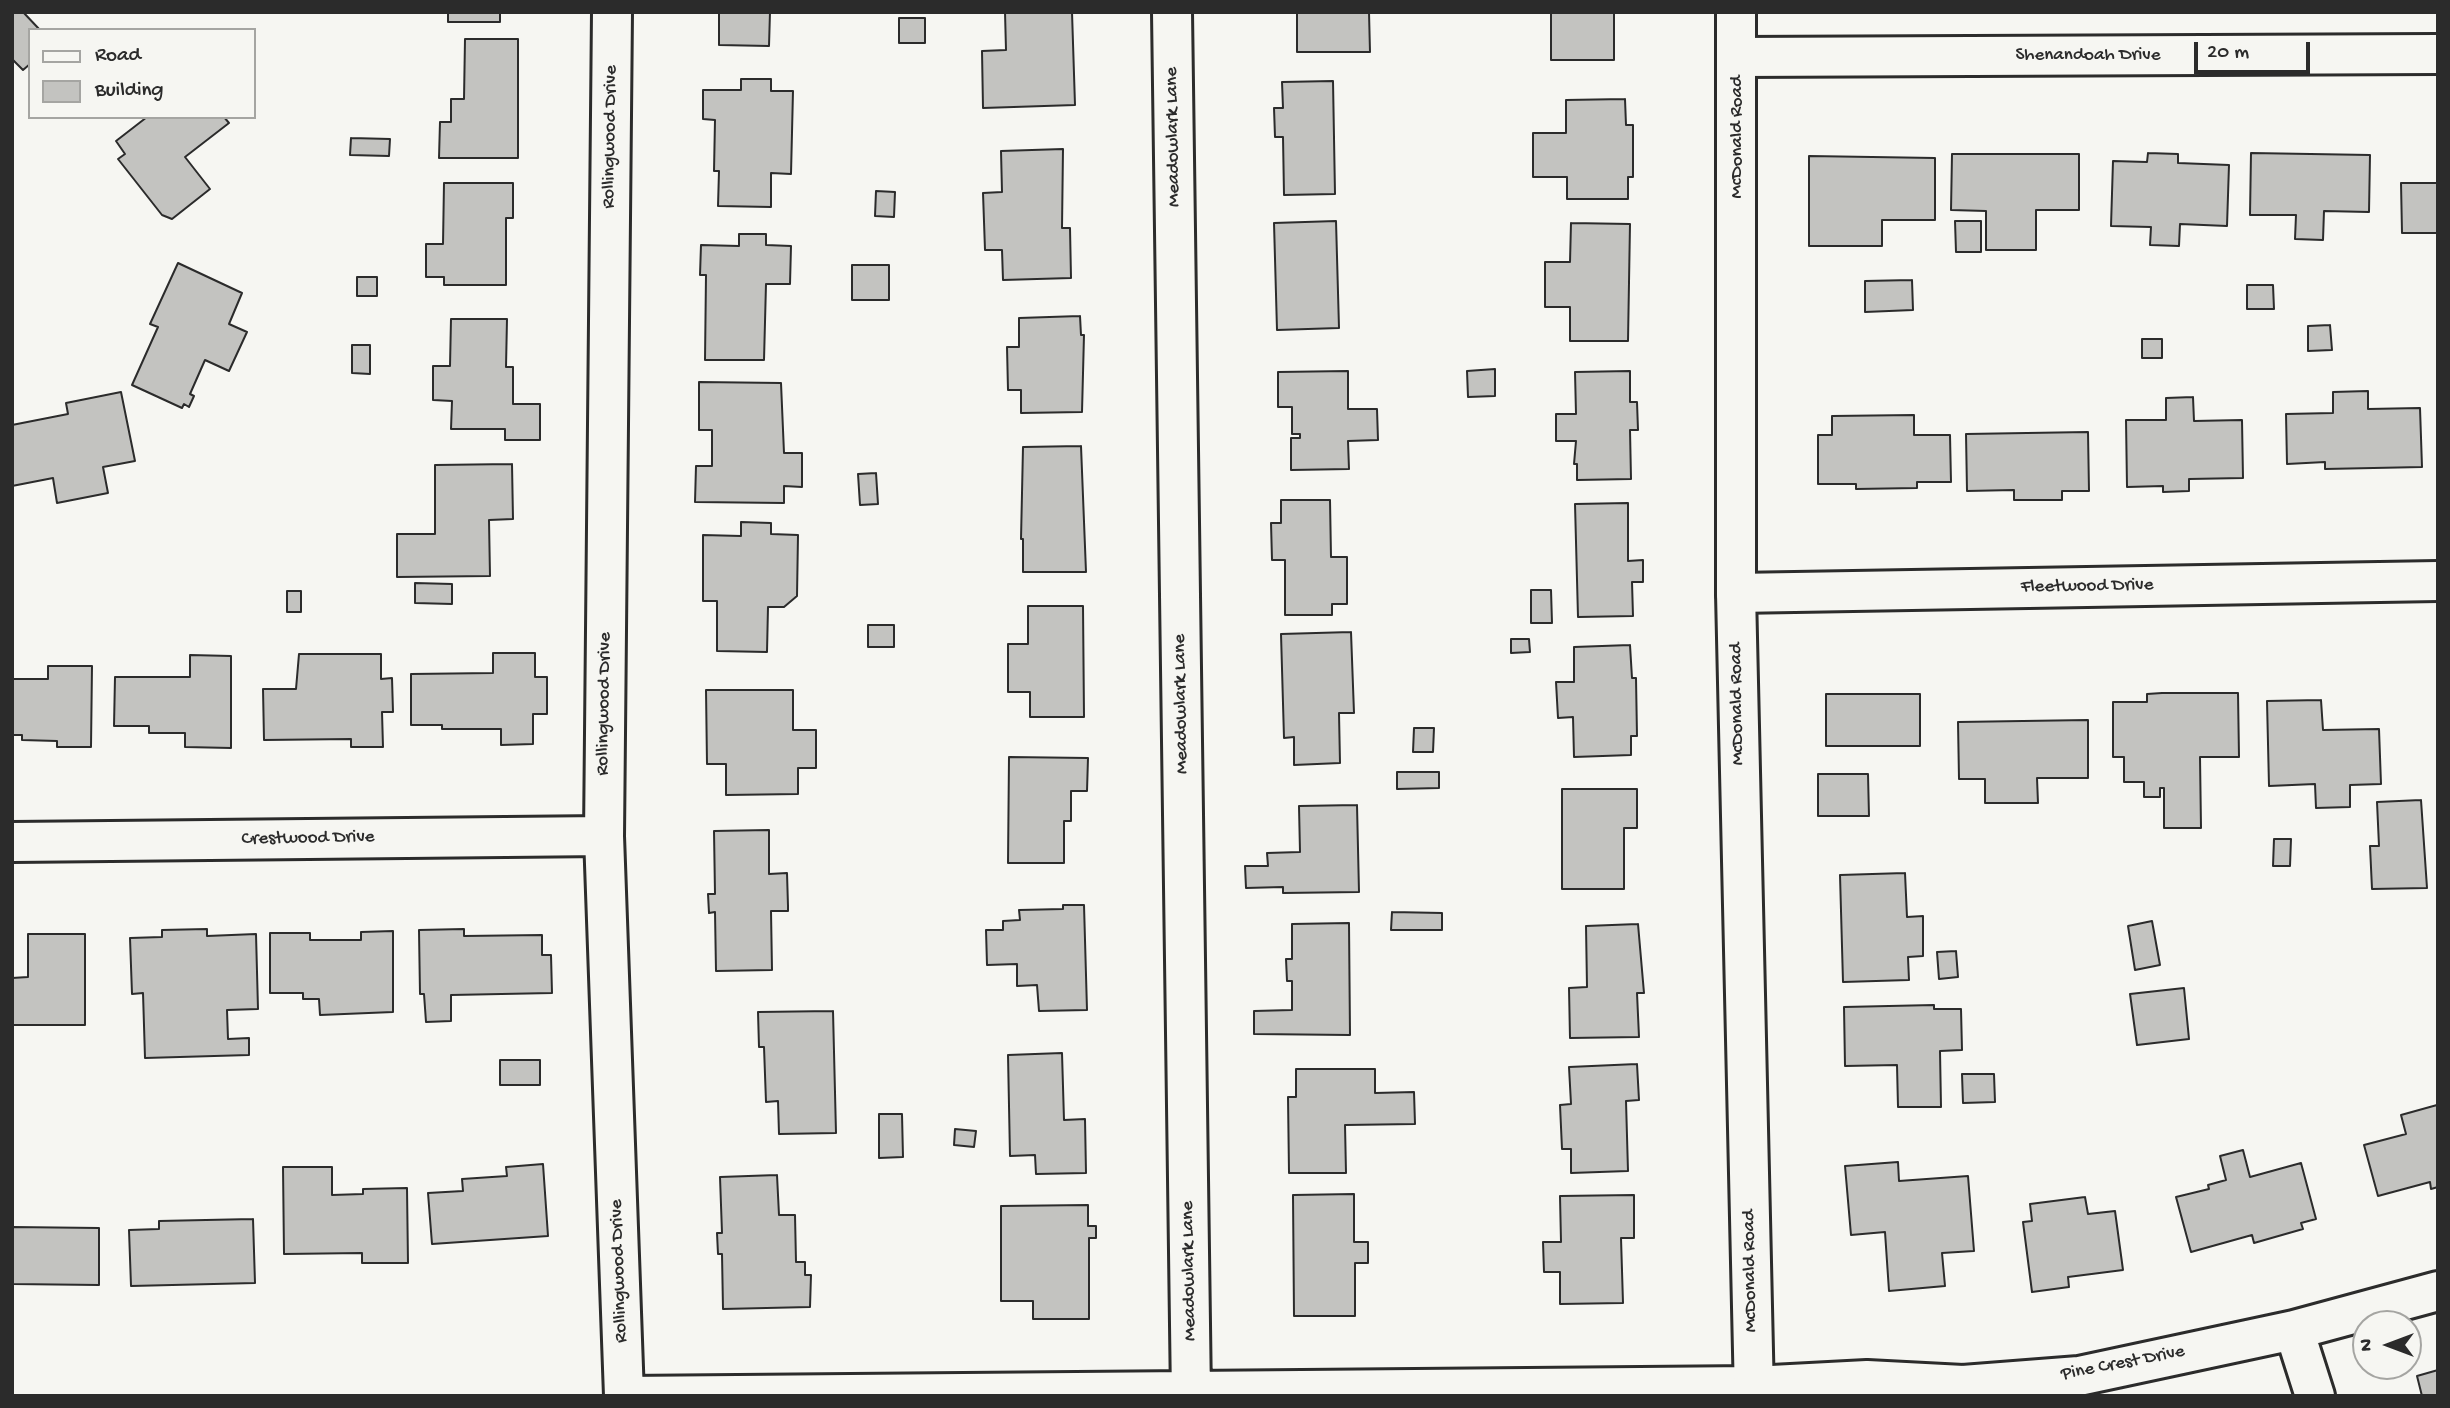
<!DOCTYPE html>
<html>
<head>
<meta charset="utf-8">
<style>
	body { margin:0 }
	#map { position:relative; width:2450px; height:1408px; overflow:hidden; background:#f6f6f2; font-family:"Gochi Hand",sans-serif }
	canvas { display:block }
	.frame { position:absolute; inset:0; border:14px solid #2b2b2b; pointer-events:none }
	.legend { position:absolute; left:28px; top:28px; width:228px; height:91px; box-sizing:border-box; background:#f6f6f2; border:2px solid #a5a5a2; margin:0; padding:9px 12px; list-style:none; font-size:21px; color:#2b2b2b }
	.legend li { display:flex; align-items:center; gap:14px; height:35px }
	.legend b { width:35px; border:2px solid #a5a5a2 }
	.north { position:absolute; left:2352px; top:1310px; width:70px; height:70px; box-sizing:border-box; background:#f6f6f2; border:2px solid #a5a5a2; border-radius:50%; rotate:270deg; font-size:19px; font-weight:700; line-height:28px; text-align:center; color:#2b2b2b }
	.north::after { content:''; display:block; margin:auto; width:24px; height:32px; background:#2b2b2b; clip-path:polygon(50% 0,100% 100%,50% 72%,0 100%) }
	.scale { position:absolute; left:2194px; top:42px; width:116px; height:32px; box-sizing:border-box; border:4px solid #2b2b2b; border-top:0; padding-left:9px; font-size:21px; line-height:24px; white-space:nowrap; color:#2b2b2b; -webkit-text-stroke:5px #f6f6f2; paint-order:stroke }
</style>
</head>
<body>
<div id="map">
<canvas width="2450" height="1408"></canvas>
<div class="frame"></div>
<ul class="legend">
<li><b style="height:9px;background:#f6f6f2"></b>Road</li>
<li><b style="height:19px;background:#c3c3c0"></b>Building</li>
</ul>
<div class="north">N</div>
<div class="scale">20 m</div>
</div>
<script>
const ctx = document.querySelector('canvas').getContext('2d');
ctx.lineJoin = 'round';
function paint(path, color) { ctx.fillStyle = color; ctx.fill(path, 'evenodd'); }
const poly = rows => new Path2D(rows.map(r => 'M' + r).join(''));
function stroke(path, color, width, dash) { ctx.strokeStyle = color; ctx.lineWidth = width; ctx.lineCap = dash ? 'butt' : 'round'; ctx.setLineDash(dash || []); ctx.stroke(path); }
function drawText(font, color, halo, rows, align = 'center') {
  ctx.font = font + ' "Gochi Hand",sans-serif'; ctx.lineWidth = 5; ctx.setLineDash([]); ctx.textBaseline = 'middle'; ctx.strokeStyle = halo; ctx.fillStyle = color; for (const [text, x, y, turn = 0] of rows) {
    ctx.save(); ctx.translate(x, y); ctx.rotate((+turn || 0) * Math.PI / 180); ctx.textAlign = isNaN(turn) ? turn : align; if (halo) ctx.strokeText(text, 0, 0); ctx.fillText(text, 0, 0); ctx.restore();
  }
}
const building = poly([
	[12,12,23,12,40,30,30,30,30,64,23,70,12,59,12,12],
	[448,12,500,12,500,22,448,22,448,12],
	[719,12,770,12,769,46,719,45,719,12],
	[1005,12,1072,12,1075,105,983,108,982,51,1006,50,1005,12],
	[1297,12,1369,12,1370,52,1297,52,1297,12],
	[1551,12,1614,12,1614,60,1551,60,1551,12],
	[899,18,925,18,925,43,899,43,899,18],
	[465,39,518,39,518,158,439,158,440,122,451,122,451,99,464,99,465,39],
	[741,79,771,79,771,91,793,91,791,174,771,173,771,207,718,206,719,171,714,171,715,120,703,119,703,90,741,90,741,79],
	[1333,81,1335,194,1284,195,1283,137,1275,137,1274,108,1283,108,1282,82,1333,81],
	[1625,99,1626,125,1633,125,1633,177,1628,177,1628,199,1567,199,1567,177,1533,177,1533,133,1566,133,1566,100,1625,99],
	[147,117,224,117,229,123,185,157,210,189,172,219,162,215,118,159,125,154,116,141,147,117],
	[351,138,390,139,389,156,350,155,351,138],
	[1063,149,1062,228,1070,228,1071,278,1003,280,1002,250,985,250,983,193,1002,192,1001,151,1063,149],
	[2148,153,2178,154,2178,163,2229,165,2227,226,2180,224,2179,246,2150,245,2151,227,2111,226,2113,161,2147,162,2148,153],
	[2251,153,2370,155,2369,212,2324,211,2323,240,2295,239,2296,215,2250,215,2251,153],
	[1952,154,2079,154,2079,210,2036,210,2036,250,1986,250,1986,211,1951,210,1952,154],
	[1809,156,1935,158,1935,220,1882,220,1882,246,1809,246,1809,156],
	[444,183,513,183,513,218,506,218,506,285,444,285,444,277,426,277,426,244,443,244,444,183],
	[2401,183,2438,183,2438,233,2402,233,2401,183],
	[876,191,895,192,894,217,875,216,876,191],
	[1336,221,1339,328,1277,330,1274,223,1336,221],
	[1955,221,1981,221,1981,252,1956,252,1955,221],
	[1571,223,1630,224,1628,341,1570,341,1570,307,1545,307,1545,262,1570,262,1571,223],
	[739,234,766,234,766,245,791,246,790,284,766,284,764,360,705,360,706,275,700,275,701,245,739,246,739,234],
	[178,263,242,293,229,324,247,332,229,371,205,360,190,394,194,396,189,407,184,404,182,408,132,385,158,327,150,324,178,263],
	[852,265,889,265,889,300,852,300,852,265],
	[357,277,377,277,377,296,357,296,357,277],
	[1912,280,1913,310,1865,312,1865,281,1912,280],
	[2247,285,2273,285,2274,309,2247,309,2247,285],
	[1080,316,1081,335,1084,335,1082,412,1021,413,1021,390,1008,390,1007,347,1019,347,1019,318,1080,316],
	[451,319,507,319,506,367,513,367,513,404,540,404,540,440,505,440,505,429,451,429,452,401,433,400,433,366,450,366,451,319],
	[2330,325,2332,350,2308,351,2308,326,2330,325],
	[2142,339,2162,339,2162,358,2142,358,2142,339],
	[352,345,370,345,370,374,352,373,352,345],
	[1495,369,1495,396,1468,397,1467,371,1495,369],
	[1348,371,1348,409,1377,409,1378,440,1348,441,1349,469,1291,470,1291,438,1300,438,1300,434,1292,434,1292,407,1278,407,1278,372,1348,371],
	[1630,371,1630,402,1637,402,1638,430,1630,430,1631,479,1577,480,1577,464,1574,464,1576,441,1556,441,1556,414,1576,414,1575,372,1630,371],
	[699,382,781,383,784,453,802,453,802,487,784,486,784,503,695,502,696,466,712,466,712,430,699,430,699,382],
	[2368,391,2368,409,2420,408,2422,467,2325,469,2325,462,2287,464,2286,414,2333,413,2333,392,2368,391],
	[121,392,135,461,103,467,108,493,57,503,53,478,12,486,12,425,68,414,66,403,121,392],
	[2193,397,2194,421,2242,420,2243,478,2189,479,2189,491,2163,492,2163,486,2127,487,2126,420,2166,420,2166,398,2193,397],
	[1914,415,1914,435,1950,435,1951,482,1917,482,1917,488,1856,489,1856,484,1818,484,1818,435,1832,435,1832,416,1914,415],
	[2088,432,2089,491,2062,491,2062,500,2014,500,2014,490,1967,491,1966,434,2088,432],
	[1081,446,1086,572,1023,572,1023,539,1021,539,1023,447,1081,446],
	[512,464,513,519,489,520,490,576,397,577,397,534,435,534,435,465,512,464],
	[876,473,878,504,860,505,858,474,876,473],
	[1281,500,1330,500,1331,557,1347,557,1347,604,1332,604,1332,615,1285,615,1285,560,1272,560,1271,523,1281,523,1281,500],
	[1628,503,1628,561,1643,560,1643,582,1632,582,1633,616,1578,617,1575,504,1628,503],
	[741,522,771,523,771,534,798,535,797,596,784,607,768,607,767,652,717,651,717,601,703,601,703,535,741,536,741,522],
	[415,583,452,584,452,604,415,603,415,583],
	[1531,590,1551,590,1552,623,1531,623,1531,590],
	[287,591,301,591,301,612,287,612,287,591],
	[1028,606,1083,606,1084,717,1030,717,1030,692,1008,692,1008,644,1028,644,1028,606],
	[868,625,894,625,894,647,868,647,868,625],
	[1351,632,1354,713,1339,713,1340,763,1294,765,1294,737,1284,738,1281,634,1351,632],
	[1511,639,1529,639,1530,652,1511,653,1511,639],
	[1630,645,1632,678,1636,678,1637,736,1631,736,1631,755,1574,757,1573,717,1558,718,1556,682,1574,682,1574,647,1630,645],
	[493,653,535,653,535,677,547,677,547,714,533,714,533,744,501,745,501,729,442,729,442,725,411,725,411,674,493,673,493,653],
	[299,654,381,654,381,679,392,678,393,712,382,712,383,747,351,747,351,739,264,740,263,689,296,689,299,654],
	[190,655,231,656,231,748,185,747,185,733,149,733,149,726,114,726,115,677,190,677,190,655],
	[48,666,92,666,91,747,57,747,57,741,22,740,22,735,12,735,12,679,48,679,48,666],
	[706,690,793,690,793,730,816,730,816,768,798,768,798,794,726,795,726,764,707,764,706,690],
	[2162,693,2238,693,2239,757,2200,757,2201,828,2164,828,2164,788,2160,788,2160,797,2144,797,2144,782,2124,782,2124,757,2113,757,2113,702,2147,702,2147,694,2162,693],
	[1826,694,1920,694,1920,746,1826,746,1826,694],
	[2321,700,2323,730,2379,729,2381,784,2350,785,2350,807,2316,808,2315,784,2269,786,2267,701,2321,700],
	[2088,720,2088,778,2037,778,2038,803,1985,803,1985,779,1959,779,1958,722,2088,720],
	[1414,728,1434,728,1433,752,1413,752,1414,728],
	[1009,757,1088,758,1087,791,1071,791,1071,821,1064,821,1064,863,1008,863,1009,757],
	[1397,772,1439,772,1439,788,1397,789,1397,772],
	[1818,774,1868,774,1869,816,1818,816,1818,774],
	[1562,789,1637,789,1637,828,1624,828,1624,889,1562,889,1562,789],
	[2421,800,2427,888,2372,889,2370,846,2379,846,2377,802,2421,800],
	[1357,805,1359,892,1283,893,1283,887,1246,888,1245,866,1268,866,1267,853,1300,852,1299,806,1357,805],
	[769,830,769,874,787,873,788,906,788,911,771,911,772,970,716,971,715,912,709,913,708,894,715,894,714,831,769,830],
	[2274,839,2291,839,2290,866,2273,866,2274,839],
	[1905,873,1907,917,1923,916,1923,956,1908,957,1909,980,1843,982,1840,875,1905,873],
	[1063,905,1084,905,1087,1010,1039,1011,1037,985,1017,986,1017,964,987,965,986,930,1003,930,1003,921,1020,920,1019,910,1063,909,1063,905],
	[1392,912,1442,913,1442,930,1391,930,1392,912],
	[2152,921,2160,965,2135,970,2128,926,2152,921],
	[1349,923,1350,1035,1254,1034,1254,1011,1292,1010,1292,981,1287,981,1286,959,1292,959,1292,924,1349,923],
	[1638,924,1644,993,1637,993,1639,1037,1570,1038,1569,988,1587,987,1586,926,1638,924],
	[207,929,207,936,256,934,258,1009,227,1010,228,1039,249,1038,249,1055,145,1058,143,993,132,994,130,938,162,937,162,930,207,929],
	[464,929,464,936,542,935,542,955,551,955,552,993,451,995,451,1021,426,1022,424,994,420,994,419,930,464,929],
	[393,931,393,1012,320,1015,319,999,303,999,303,993,270,993,270,933,310,933,310,940,361,940,361,932,393,931],
	[28,934,85,934,85,1025,12,1025,12,978,28,977,28,934],
	[1956,951,1958,977,1939,979,1937,952,1956,951],
	[2184,988,2189,1039,2137,1045,2130,994,2184,988],
	[1934,1005,1934,1009,1961,1009,1962,1050,1940,1051,1941,1107,1898,1107,1897,1065,1845,1066,1844,1007,1934,1005],
	[833,1011,836,1133,779,1134,778,1101,766,1102,764,1047,759,1047,758,1012,833,1011],
	[1062,1053,1064,1120,1085,1119,1086,1173,1036,1174,1035,1155,1010,1156,1008,1055,1062,1053],
	[500,1060,540,1060,540,1085,500,1085,500,1060],
	[1637,1064,1639,1100,1626,1101,1628,1171,1571,1173,1571,1149,1562,1149,1560,1105,1571,1104,1569,1067,1637,1064],
	[1296,1069,1375,1069,1375,1093,1414,1092,1415,1124,1345,1125,1346,1173,1289,1173,1288,1097,1296,1097,1296,1069],
	[1962,1074,1994,1074,1995,1102,1963,1103,1962,1074],
	[2437,1105,2438,1187,2431,1189,2430,1182,2378,1196,2364,1145,2406,1134,2401,1115,2437,1105],
	[879,1114,902,1114,903,1157,879,1158,879,1114],
	[955,1129,976,1131,974,1147,954,1145,955,1129],
	[2243,1150,2250,1177,2301,1163,2316,1219,2301,1223,2303,1229,2254,1243,2252,1235,2191,1252,2176,1197,2209,1189,2208,1185,2226,1180,2220,1156,2243,1150],
	[1898,1162,1899,1181,1968,1176,1974,1251,1942,1253,1945,1286,1889,1291,1885,1232,1851,1235,1845,1166,1898,1162],
	[543,1164,548,1236,432,1244,428,1193,463,1191,462,1179,507,1176,506,1167,543,1164],
	[283,1167,332,1167,332,1195,363,1194,363,1189,407,1188,408,1263,362,1263,362,1253,284,1254,283,1167],
	[777,1175,779,1215,795,1215,796,1262,805,1262,805,1275,811,1275,810,1307,723,1309,722,1254,718,1254,717,1233,722,1233,720,1177,777,1175],
	[1354,1194,1354,1242,1368,1242,1368,1263,1355,1263,1355,1316,1294,1316,1293,1195,1354,1194],
	[1634,1195,1634,1238,1621,1238,1623,1303,1560,1304,1560,1272,1544,1272,1543,1242,1561,1242,1560,1196,1634,1195],
	[2085,1197,2088,1214,2115,1211,2123,1270,2068,1277,2069,1287,2032,1292,2023,1222,2032,1221,2030,1204,2085,1197],
	[1088,1205,1088,1226,1096,1226,1096,1238,1089,1238,1089,1319,1033,1319,1033,1301,1001,1301,1001,1206,1088,1205],
	[253,1219,255,1283,131,1286,129,1230,159,1229,159,1221,253,1219],
	[12,1227,99,1228,99,1285,12,1284,12,1227],
	[2438,1370,2438,1396,2422,1396,2417,1376,2438,1370]
]);
paint(building, '#c3c3c0');
stroke(building, '#2b2b2b', 2);
const minor = poly([
	[612,12,604,836,624,1396],
	[1172,12,1191,1396],
	[1738,57,2438,54],
	[1736,593,2438,581],
	[12,842,604,836],
	[2294,1330,2315,1396],
	[625,1396,1753,1386,1867,1380,1963,1385,2079,1376,2294,1330,2438,1291]
]);
const tertiary = poly([
	[1736,12,1736,593,1754,1396]
]);
stroke(minor, '#2b2b2b', 44);
stroke(tertiary, '#2b2b2b', 44);
stroke(minor, '#f6f6f2', 38);
stroke(tertiary, '#f6f6f2', 38);
drawText('19px', '#2b2b2b', '#f6f6f2', [
	["Shenandoah Drive",2088,56],
	["Rollingwood Drive",611,137,-89],
	["Meadowlark Lane",1174,137,-91],
	["McDonald Road",1738,137,-90],
	["Fleetwood Drive",2087,587,-1],
	["Rollingwood Drive",605,704,-89],
	["Meadowlark Lane",1182,704,-91],
	["McDonald Road",1738,704,-91],
	["Crestwood Drive",308,839,-1],
	["Rollingwood Drive",620,1271,-92],
	["Meadowlark Lane",1190,1271,-91],
	["McDonald Road",1751,1271,-91],
	["Pine Crest Drive",2123,1364,-11]
]);
</script>
</body>
</html>
